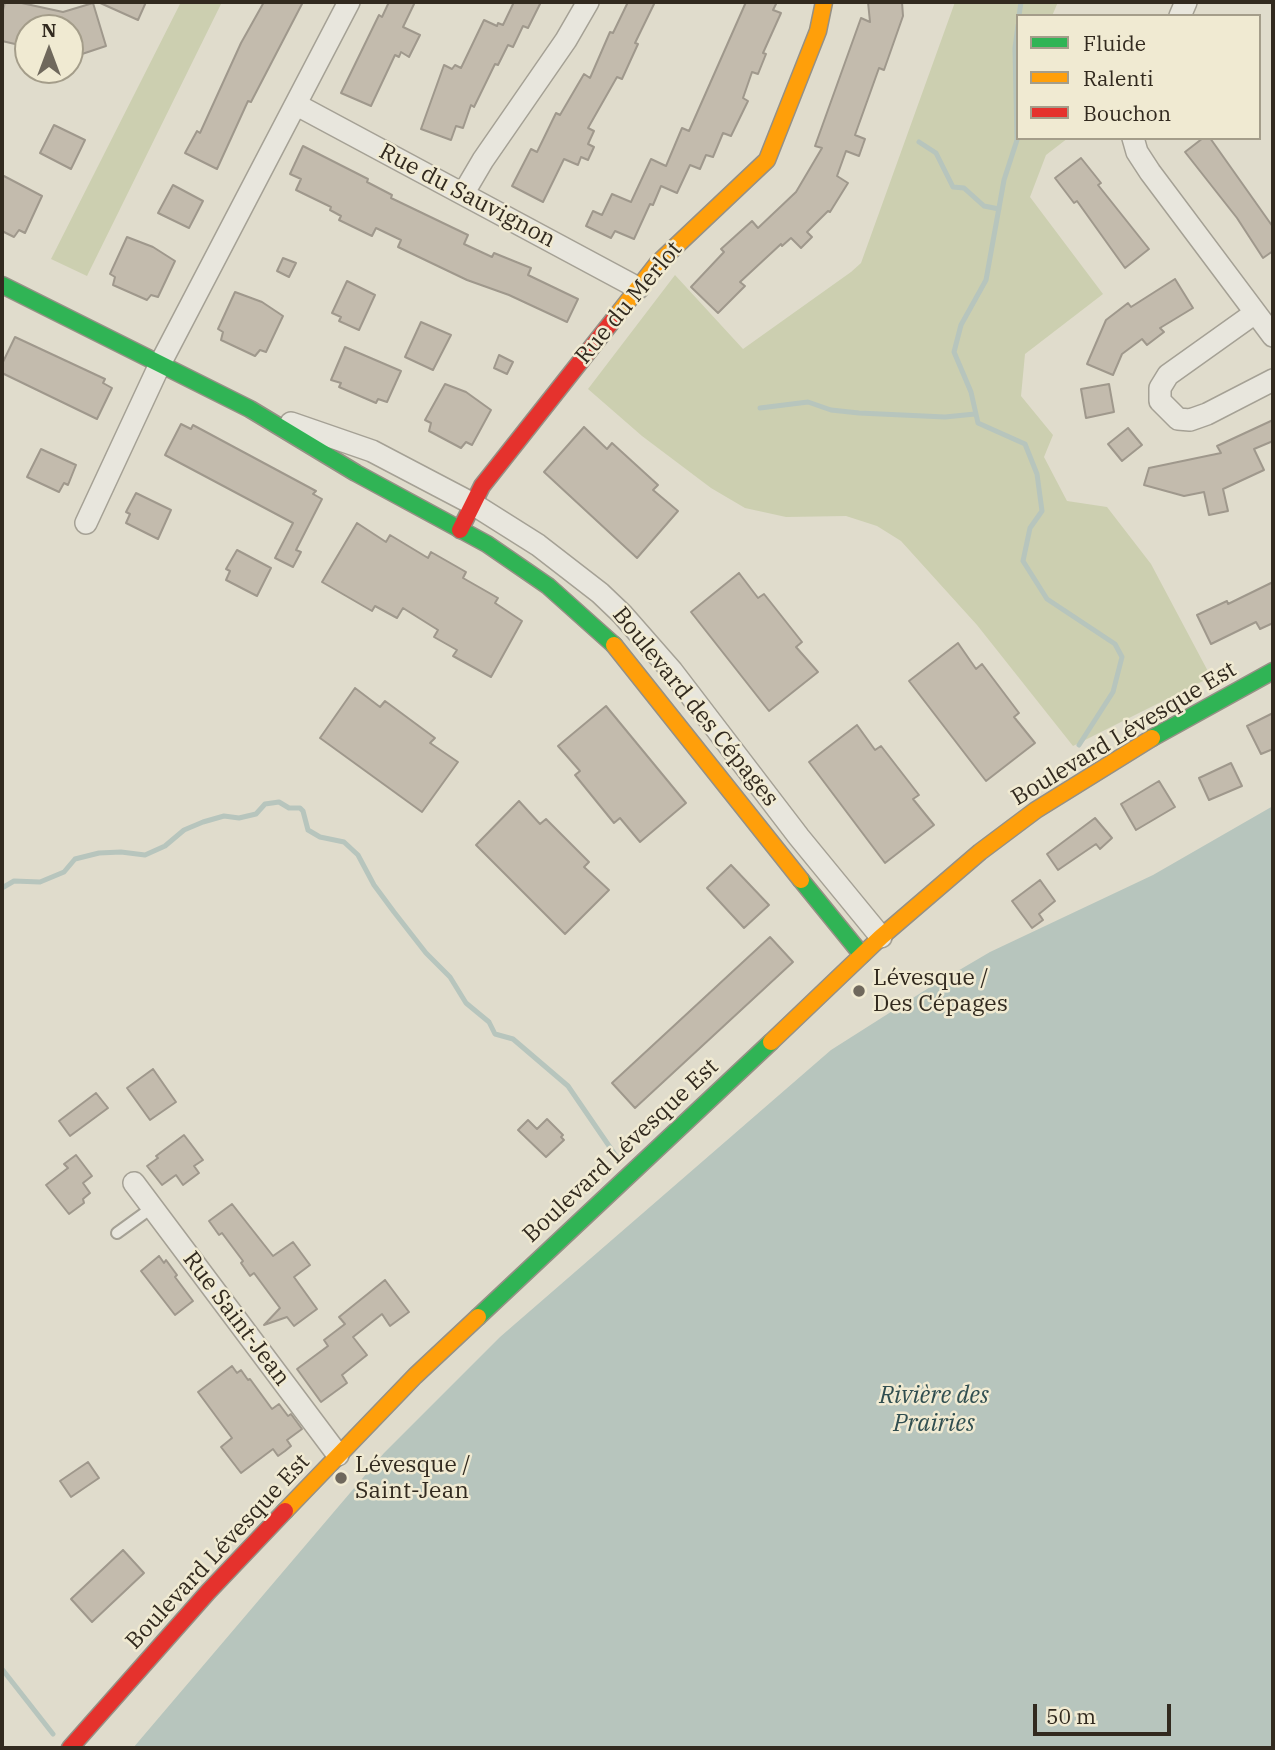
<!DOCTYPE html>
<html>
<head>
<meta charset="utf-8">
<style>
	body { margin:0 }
	#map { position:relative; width:1275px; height:1750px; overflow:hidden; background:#e0dccc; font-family:"IBM Plex Serif",serif }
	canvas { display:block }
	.frame { position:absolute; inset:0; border:4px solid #322a1f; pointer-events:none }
	.legend { position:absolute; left:1016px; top:14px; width:245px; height:126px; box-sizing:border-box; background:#f0ead2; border:2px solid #a49d8a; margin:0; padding:9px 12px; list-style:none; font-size:21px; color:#322a1f }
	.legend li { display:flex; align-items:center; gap:14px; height:35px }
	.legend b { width:35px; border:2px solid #a49d8a }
	.north { position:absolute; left:14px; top:14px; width:70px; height:70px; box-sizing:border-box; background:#f0ead2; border:2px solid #a49d8a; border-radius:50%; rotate:0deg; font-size:19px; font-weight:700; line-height:28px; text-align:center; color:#322a1f }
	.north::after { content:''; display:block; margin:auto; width:24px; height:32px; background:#6f685c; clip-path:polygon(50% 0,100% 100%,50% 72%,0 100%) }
	.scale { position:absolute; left:1033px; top:1704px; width:138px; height:32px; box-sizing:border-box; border:4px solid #322a1f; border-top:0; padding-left:9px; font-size:21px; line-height:24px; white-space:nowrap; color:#322a1f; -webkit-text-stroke:5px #f0ead2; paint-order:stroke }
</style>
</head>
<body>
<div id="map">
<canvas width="1275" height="1750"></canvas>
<div class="frame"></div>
<ul class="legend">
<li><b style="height:9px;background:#30b455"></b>Fluide</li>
<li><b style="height:9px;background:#ff9f0a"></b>Ralenti</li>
<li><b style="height:9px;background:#e5322d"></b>Bouchon</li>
</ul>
<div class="north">N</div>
<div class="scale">50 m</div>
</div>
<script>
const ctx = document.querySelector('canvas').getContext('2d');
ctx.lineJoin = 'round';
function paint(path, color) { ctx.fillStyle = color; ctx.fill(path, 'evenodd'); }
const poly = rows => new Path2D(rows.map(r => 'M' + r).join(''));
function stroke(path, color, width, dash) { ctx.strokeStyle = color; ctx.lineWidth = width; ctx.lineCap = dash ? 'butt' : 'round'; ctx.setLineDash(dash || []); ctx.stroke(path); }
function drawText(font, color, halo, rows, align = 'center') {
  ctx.font = font + ' "IBM Plex Serif",serif'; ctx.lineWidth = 5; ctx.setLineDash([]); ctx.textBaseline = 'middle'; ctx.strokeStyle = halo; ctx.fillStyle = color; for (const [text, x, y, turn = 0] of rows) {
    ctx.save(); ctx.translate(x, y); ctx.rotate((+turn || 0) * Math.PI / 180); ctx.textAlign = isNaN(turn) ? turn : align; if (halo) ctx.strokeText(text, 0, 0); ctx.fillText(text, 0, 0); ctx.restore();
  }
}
paint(poly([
	[181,2,222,2,87,276,51,259],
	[955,2,1058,2,1052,16,1018,16,1018,138,1068,138,1046,155,1030,197,1103,294,1025,354,1021,396,1053,435,1044,457,1067,501,1107,507,1151,564,1211,677,1073,746,977,625,901,541,877,526,846,516,786,517,745,508,711,488,642,436,588,389,675,275,743,349,851,272,861,263]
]), '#cccfb0');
paint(poly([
	[1273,806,1273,1748,133,1748,384,1453,500,1337,831,1050,927,989,990,952,1153,875]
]), '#b7c5bd');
stroke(poly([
	[1019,16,1021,2],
	[1018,25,1015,48,1017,140,1004,180,986,280,961,325,954,352,971,392,978,423,1025,444,1037,474,1042,511,1030,528,1023,561,1047,599,1115,644,1122,657,1113,692,1079,745],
	[919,142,936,153,953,187,964,188,984,206,999,209],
	[760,408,808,402,831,410,859,413,945,417,975,414],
	[2,888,14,881,40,882,64,872,75,859,99,853,121,852,145,855,165,846,184,830,203,822,224,816,239,818,256,814,265,804,279,802,289,808,300,808,303,811,308,830,320,837,344,842,358,855,374,885,394,912,426,953,450,977,466,1003,489,1022,495,1034,513,1039,568,1086,618,1159],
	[2,1669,53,1734]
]), '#b7c5bd', 5);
const building = poly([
	[5,2,17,2,63,12,93,3,106,46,70,58,70,28,28,28,28,47,2,41,2,14,5,2],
	[98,2,146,2,138,20,98,2],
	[264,2,303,2,251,102,248,101,217,169,185,153,197,131,200,133,241,43,264,2],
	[389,2,415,2,403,27,420,35,409,57,401,52,399,57,395,55,371,106,341,93,379,15,382,17,389,2],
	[514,2,541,2,528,28,523,26,513,47,508,45,498,65,495,64,474,107,471,105,463,128,456,126,451,140,421,129,444,65,452,69,455,65,461,68,484,20,497,26,498,23,503,25,514,2],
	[628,2,655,2,635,43,638,44,622,79,617,77,588,128,594,131,588,144,594,147,588,160,581,157,578,165,564,159,543,202,512,186,531,149,537,152,556,113,560,115,584,74,590,78,610,32,613,33,628,2],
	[746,2,777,2,773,10,781,13,763,53,766,54,758,74,752,72,743,98,748,101,731,136,723,133,713,157,706,155,700,169,690,165,677,193,661,186,653,205,650,204,634,239,615,231,611,238,586,226,593,211,602,215,612,194,631,202,651,159,666,166,682,128,689,131,746,2],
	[868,2,902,2,903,16,884,70,879,68,855,135,865,139,859,156,846,151,837,176,848,183,830,212,828,211,807,232,812,237,801,248,791,238,782,246,781,244,740,282,745,286,718,313,691,287,724,252,721,249,752,221,758,228,796,192,822,148,815,146,861,18,870,22,868,2],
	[54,125,85,140,71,169,40,153,54,125],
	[1203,138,1210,138,1273,227,1273,251,1263,258,1237,218,1185,152,1203,138],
	[303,146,368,179,367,182,392,195,391,198,468,235,464,244,492,257,494,253,531,268,528,275,578,299,567,322,509,295,467,280,398,247,401,240,376,228,372,236,339,220,341,216,330,210,331,207,296,190,301,179,290,174,303,146],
	[1081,158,1101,183,1098,185,1149,249,1125,268,1077,201,1074,203,1055,178,1081,158],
	[2,175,42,196,25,233,19,230,14,237,2,231,2,175],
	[173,185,203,201,189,228,158,213,173,185],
	[127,237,153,247,175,261,158,297,151,295,147,300,113,285,115,277,110,274,127,237],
	[283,258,296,263,289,277,277,271,283,258],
	[1175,279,1193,308,1160,328,1164,332,1147,345,1142,339,1122,354,1113,375,1087,364,1106,320,1128,303,1131,307,1175,279],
	[347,281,375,295,359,330,339,321,341,317,332,313,347,281],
	[235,292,262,302,283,316,266,352,260,350,255,356,221,340,223,332,218,329,235,292],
	[421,322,451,335,433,370,405,357,421,322],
	[15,337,105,379,103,383,112,388,97,419,2,373,2,364,15,337],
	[345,347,401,371,387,402,378,399,376,403,339,387,341,383,331,380,345,347],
	[499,355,513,362,507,374,494,368,499,355],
	[445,384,466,392,491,410,472,445,466,442,461,448,429,431,431,423,425,420,445,384],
	[1109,384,1114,412,1086,418,1081,389,1109,384],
	[1273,420,1273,441,1254,449,1264,470,1223,489,1228,511,1209,515,1204,492,1184,496,1144,485,1149,468,1221,453,1217,446,1273,420],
	[181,424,191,429,193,425,316,491,313,494,322,499,296,550,301,552,293,567,275,558,293,523,165,455,181,424],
	[584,427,607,449,612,443,658,485,653,490,678,511,637,558,544,472,584,427],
	[1128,428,1142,445,1122,461,1108,444,1128,428],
	[41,449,76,465,68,485,64,483,59,492,27,477,41,449],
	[136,493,171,510,158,539,126,523,130,514,126,512,136,493],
	[357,523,386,542,390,535,428,558,431,552,466,572,463,578,498,598,495,603,522,621,491,677,453,656,457,650,434,637,438,630,403,608,397,618,375,606,372,611,322,582,357,523],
	[237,550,271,568,257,596,226,580,230,571,226,569,237,550],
	[739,573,758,598,764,594,802,642,796,647,818,672,769,711,691,612,739,573],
	[1273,582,1273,623,1260,629,1256,622,1211,644,1197,615,1227,601,1228,604,1273,582],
	[958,643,976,669,982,664,1019,713,1014,717,1035,743,986,781,909,681,958,643],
	[355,688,380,707,385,701,435,738,430,743,458,762,422,812,320,738,355,688],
	[606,706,686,803,640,842,620,818,614,823,575,775,580,771,558,746,606,706],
	[1273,713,1273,749,1261,754,1247,726,1273,713],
	[857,725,875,750,881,746,919,795,913,799,934,825,885,863,809,762,857,725],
	[1231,763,1242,786,1209,800,1199,778,1231,763],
	[1159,781,1175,807,1136,830,1121,804,1159,781],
	[519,801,540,824,546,819,589,862,584,867,609,890,565,934,476,845,519,801],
	[1095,818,1112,838,1100,849,1096,844,1058,870,1047,854,1095,818],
	[731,865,769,905,744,928,707,888,731,865],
	[1040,880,1055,901,1039,914,1043,920,1032,928,1012,901,1040,880],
	[770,937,793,962,635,1108,612,1083,770,937],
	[153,1069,176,1102,150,1120,127,1088,153,1069],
	[96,1093,108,1108,70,1136,59,1121,96,1093],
	[547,1119,563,1135,561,1137,564,1140,546,1157,518,1130,528,1120,537,1129,547,1119],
	[184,1135,203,1160,194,1166,199,1173,183,1185,176,1175,162,1185,147,1166,158,1158,156,1156,184,1135],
	[76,1155,92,1176,83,1183,90,1193,83,1199,84,1203,69,1214,46,1185,68,1168,64,1164,76,1155],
	[232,1204,273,1256,293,1242,310,1265,294,1277,317,1309,294,1326,287,1317,264,1325,280,1308,254,1273,250,1276,241,1263,243,1261,222,1233,219,1235,209,1221,232,1204],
	[159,1256,164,1263,166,1260,177,1275,175,1277,193,1301,175,1315,141,1271,159,1256],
	[385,1280,409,1312,390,1326,382,1314,353,1337,367,1355,342,1375,347,1383,321,1402,297,1369,328,1346,324,1340,345,1324,339,1317,385,1280],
	[232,1366,237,1373,241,1370,248,1380,250,1379,272,1409,279,1404,288,1416,291,1414,302,1429,287,1440,291,1446,285,1451,278,1456,273,1449,241,1473,221,1447,232,1438,198,1392,232,1366],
	[88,1462,99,1478,71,1497,60,1481,88,1462],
	[123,1550,144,1573,92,1622,71,1599,123,1550]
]);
paint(building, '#c3bbad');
stroke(building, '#9f988c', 2);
const lane = poly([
	[117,1233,153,1207]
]);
const street = poly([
	[1180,16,1186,2],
	[297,105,638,288],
	[1133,138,1137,152,1150,172,1273,336],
	[463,194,483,160,566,40,588,2],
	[1255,313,1168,375,1160,388,1160,401,1178,419,1190,420,1207,414,1273,380],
	[291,423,372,451,473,504,538,545,600,593,622,614,672,671,799,837,881,937],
	[86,523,160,364,349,2],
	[134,1183,338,1455]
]);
const fast = poly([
	[2,285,250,409,356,473,487,544,548,586,614,645],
	[1152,738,1273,671],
	[801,880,862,955],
	[478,1317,771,1042]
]);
const slow = poly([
	[614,319,657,264,767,160,818,31,824,2],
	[614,645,801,880],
	[771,1042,881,937,980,852,1036,810,1152,738],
	[285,1511,415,1376,478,1317]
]);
const jam = poly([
	[460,530,482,486,614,319],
	[70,1748,208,1592,285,1511]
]);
stroke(lane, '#a5a195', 14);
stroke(street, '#a5a195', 24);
stroke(fast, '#959085', 19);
stroke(slow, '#959085', 19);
stroke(jam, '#959085', 19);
stroke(lane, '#e8e6dd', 10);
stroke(street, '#e8e6dd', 21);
stroke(fast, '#30b455', 16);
stroke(slow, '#ff9f0a', 16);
stroke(jam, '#e5322d', 16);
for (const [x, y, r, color] of [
	[859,991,7,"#6f685c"],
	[341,1478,7,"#6f685c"]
]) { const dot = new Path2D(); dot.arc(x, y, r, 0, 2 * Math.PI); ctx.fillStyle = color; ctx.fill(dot); stroke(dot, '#f0ead2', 2.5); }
drawText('23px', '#322a1f', '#f0ead2', [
	["Rue du Sauvignon",467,196,28],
	["Rue du Merlot",629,303,-50],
	["Boulevard des Cépages",695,707,51],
	["Boulevard Lévesque Est",1124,734,-31],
	["Boulevard Lévesque Est",621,1151,-43],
	["Rue Saint-Jean",236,1319,53],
	["Boulevard Lévesque Est",218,1552,-47]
]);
drawText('23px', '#322a1f', '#f0ead2', [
	["Lévesque /",873,978],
	["Des Cépages",873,1004],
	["Lévesque /",355,1465],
	["Saint-Jean",355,1491]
], 'left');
drawText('italic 24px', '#304e50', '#f0ead2', [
	["Rivière des",934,1396],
	["Prairies",934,1424]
]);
</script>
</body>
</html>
